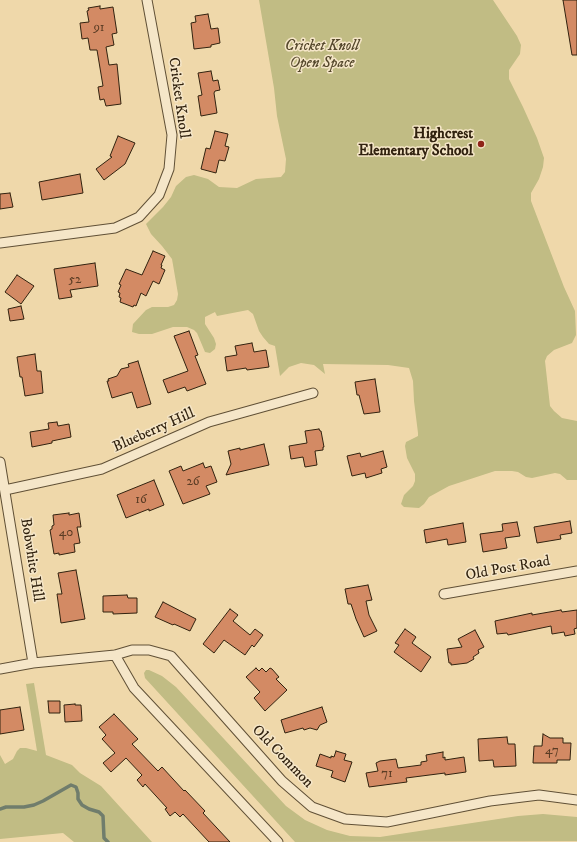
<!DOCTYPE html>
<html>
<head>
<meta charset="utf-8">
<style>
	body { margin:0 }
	canvas { display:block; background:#efd8aa }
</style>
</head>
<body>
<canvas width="577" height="842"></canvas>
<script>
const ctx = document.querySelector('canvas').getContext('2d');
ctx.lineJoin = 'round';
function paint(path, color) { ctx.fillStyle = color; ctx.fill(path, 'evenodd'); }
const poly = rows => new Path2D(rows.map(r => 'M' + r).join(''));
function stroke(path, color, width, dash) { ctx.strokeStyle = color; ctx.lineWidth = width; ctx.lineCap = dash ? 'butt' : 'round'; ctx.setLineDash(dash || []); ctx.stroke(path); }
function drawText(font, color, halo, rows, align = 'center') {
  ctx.font = font + ' "IM FELL DW Pica",serif'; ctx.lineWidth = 3; ctx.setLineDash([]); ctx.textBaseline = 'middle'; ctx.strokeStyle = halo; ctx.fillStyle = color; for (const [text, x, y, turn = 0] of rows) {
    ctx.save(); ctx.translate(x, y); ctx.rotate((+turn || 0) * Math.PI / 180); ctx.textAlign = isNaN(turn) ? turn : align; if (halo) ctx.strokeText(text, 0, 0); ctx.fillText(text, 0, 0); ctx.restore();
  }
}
paint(poly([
	[259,0,493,0,517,36,521,45,520,54,509,70,509,79,523,107,537,138,544,158,543,167,539,179,531,193,531,201,564,287,575,311,576,335,572,343,554,350,547,356,545,361,550,406,554,411,562,418,577,421,577,480,567,480,560,474,555,473,532,478,526,477,518,472,512,471,495,471,449,486,429,497,424,504,419,508,404,507,401,504,404,495,413,486,415,481,415,474,407,458,405,446,406,442,418,436,418,433,414,401,413,381,409,368,388,365,323,364,325,374,314,365,301,363,289,367,280,376,275,346,269,344,263,337,259,331,253,314,248,310,217,316,215,312,205,317,205,324,214,338,216,344,215,349,210,353,205,352,197,333,194,330,187,327,173,327,152,334,139,334,132,332,133,324,146,310,152,307,168,307,174,305,177,300,178,294,172,259,162,246,151,234,146,224,163,207,171,197,176,186,186,177,194,175,208,179,219,187,237,188,256,179,281,177,285,172,286,159,277,116,274,88],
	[146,670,149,670,162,676,176,687,286,806,305,820,327,830,350,836,380,837,518,816,543,814,577,817,577,841,295,842,145,678,144,673],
	[34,683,46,755,72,765,80,773,101,786,152,842,74,842,63,833,0,839,0,755,5,764,13,759,17,751,20,748,26,748,37,751,26,684]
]), '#c1bc84');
stroke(poly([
	[0,809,6,807,24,807,34,805,43,801,71,785,76,787,78,793,78,799,82,805,89,809,99,812,103,816,104,838,108,842]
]), '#707d6c', 3.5);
const building = poly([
	[563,0,577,0,577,55,572,55,563,0],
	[100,6,100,9,113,7,117,33,112,34,114,45,106,47,109,65,117,64,121,104,106,106,104,99,100,100,98,87,103,86,97,50,90,50,88,38,82,39,80,23,89,22,87,11,89,10,88,8,100,6],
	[208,14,211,29,218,28,220,43,211,45,211,47,194,49,191,23,196,22,195,16,208,14],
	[211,71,213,81,218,80,220,90,215,91,214,93,217,113,201,116,198,96,202,95,198,73,211,71],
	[215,131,228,134,225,146,229,147,225,161,219,160,216,173,201,169,206,148,210,149,215,131],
	[118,136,135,143,125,164,104,180,96,169,112,157,110,156,118,136],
	[80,174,83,193,42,200,39,182,80,174],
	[10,193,13,207,0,209,0,194,10,193],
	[153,251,165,256,161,265,162,265,161,268,165,270,159,284,153,281,146,296,141,293,136,306,134,305,133,307,120,302,121,298,119,297,120,293,118,292,121,285,119,284,126,269,142,275,153,251],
	[95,263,98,286,70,290,72,297,59,299,54,269,95,263],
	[17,275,34,286,21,304,5,292,17,275],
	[21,306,24,319,10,321,8,309,21,306],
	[189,331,198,355,195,356,206,384,187,391,185,387,168,393,163,380,188,371,174,336,189,331],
	[252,343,254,352,266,350,269,367,247,370,246,368,227,371,225,357,237,355,235,346,252,343],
	[35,354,37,371,41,371,43,393,25,396,22,377,20,377,17,357,35,354],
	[138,361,151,404,137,408,132,392,112,398,107,381,109,381,108,379,117,376,121,369,129,367,128,364,138,361],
	[375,379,380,412,364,414,359,395,357,395,355,382,375,379],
	[57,422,58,426,69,424,71,437,52,441,52,443,32,447,30,432,49,429,48,423,57,422],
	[319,429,320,431,321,431,324,447,323,447,323,450,315,451,317,465,305,467,303,457,291,459,289,446,307,443,305,431,319,429],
	[264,444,269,465,226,475,231,464,228,451,240,448,240,450,264,444],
	[383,451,387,467,381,469,382,473,366,478,365,473,352,476,347,456,360,453,361,457,383,451],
	[203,463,205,468,211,466,217,482,206,486,210,494,183,504,169,471,181,466,183,471,203,463],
	[154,480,164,505,149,511,149,509,126,518,117,495,154,480],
	[69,513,69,515,79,513,81,527,77,527,80,543,74,544,75,552,59,555,59,553,54,554,50,530,52,529,52,526,54,525,53,515,69,513],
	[570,521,572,533,560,535,561,539,537,543,534,527,570,521],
	[517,522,520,536,505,538,507,548,483,552,480,534,503,531,502,524,517,522],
	[463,523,466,542,448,545,447,539,426,543,424,530,463,523],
	[76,570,85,619,61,623,57,594,62,594,58,573,76,570],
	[368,585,372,600,366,601,369,615,377,631,364,637,356,619,351,604,348,604,345,589,368,585],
	[127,595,128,598,137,598,137,613,113,614,113,612,103,612,103,596,127,595],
	[163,602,196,619,190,631,174,624,173,625,155,617,163,602],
	[230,609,238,615,233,621,250,635,255,629,263,635,254,647,252,645,245,655,224,640,214,653,203,644,230,609],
	[561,610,562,612,577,610,577,628,574,629,575,634,565,636,564,632,552,634,551,626,508,635,507,633,497,634,495,621,532,613,532,615,561,610],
	[405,629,416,637,412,643,431,657,421,672,394,652,399,645,395,643,405,629],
	[475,630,484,647,478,650,479,653,473,657,474,659,467,663,451,665,451,663,449,663,447,649,462,647,458,639,475,630],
	[256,668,259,671,262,668,266,672,270,668,272,669,279,677,276,679,287,690,265,711,254,698,260,692,246,677,256,668],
	[48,701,60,701,60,713,49,713,48,701],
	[75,704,75,705,81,705,82,721,65,722,64,705,75,704],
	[20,707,24,730,0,734,0,710,20,707],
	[322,707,327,722,320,725,317,730,310,728,304,730,303,728,285,733,281,720,322,707],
	[114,714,138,739,132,744,158,771,162,767,184,791,185,790,205,811,203,813,230,842,209,842,183,814,180,817,175,812,170,816,165,809,167,808,145,784,143,787,137,780,142,775,126,758,111,772,103,763,115,753,102,739,106,735,99,727,114,714],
	[543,734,550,738,563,738,563,743,571,743,570,760,557,760,557,763,533,763,534,746,542,746,543,734],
	[507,737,508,744,515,744,516,766,494,767,493,760,479,761,478,739,507,737],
	[336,751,346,754,344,760,352,762,345,782,331,777,333,771,316,766,320,754,331,758,331,756,334,757,336,751],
	[443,752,443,758,445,757,445,760,464,757,466,772,445,775,445,773,406,778,407,782,369,787,366,773,378,771,376,763,380,761,396,759,398,768,421,765,421,762,427,761,426,755,443,752]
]);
paint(building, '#d38a64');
stroke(building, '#31220f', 1);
const minor = poly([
	[0,243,115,228,139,217,159,195,169,169,172,135,147,0],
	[0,462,33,663],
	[5,490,102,469,209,422,313,393],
	[444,594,577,571],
	[115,655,134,688,278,842],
	[0,669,33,663,115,655,132,650,149,650,171,656,282,781,312,807,345,819,387,822,490,801,539,795,577,800]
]);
stroke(minor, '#605036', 11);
stroke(minor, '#f5e6c8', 9);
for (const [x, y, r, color] of [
	[481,144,4,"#8f2418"]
]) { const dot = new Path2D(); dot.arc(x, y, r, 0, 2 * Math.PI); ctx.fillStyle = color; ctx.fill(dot); stroke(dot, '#f5e6c8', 1.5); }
drawText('13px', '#5a3c24', null, [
	["91",99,28],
	["52",75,280],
	["26",193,482],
	["16",141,500],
	["40",66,533],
	["47",552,751],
	["71",387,774]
]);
drawText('italic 15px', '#55482c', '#f5e6c8', [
	["Cricket Knoll",322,47],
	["Open Space",322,64]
]);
drawText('15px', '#31220f', '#f5e6c8', [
	["Cricket Knoll",178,98,82],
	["Blueberry Hill",154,431,-24],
	["Bobwhite Hill",31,560,81],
	["Old Post Road",508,569,-10],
	["Old Common",282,757,46]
]);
drawText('bold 15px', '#31220f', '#f5e6c8', [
	["Highcrest",473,135],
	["Elementary School",473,152]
], 'right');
</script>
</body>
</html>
